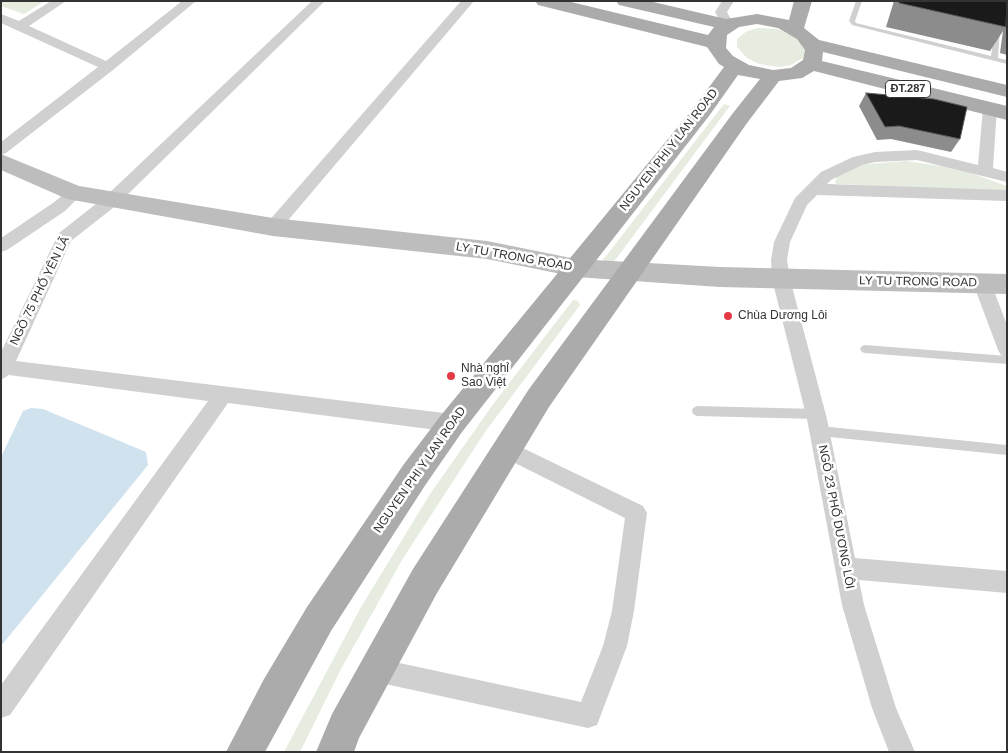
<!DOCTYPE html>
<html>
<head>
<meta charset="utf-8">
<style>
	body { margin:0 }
	#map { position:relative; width:1008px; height:753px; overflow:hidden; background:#fff; font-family:Helvetica,sans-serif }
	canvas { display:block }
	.frame { position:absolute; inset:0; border:2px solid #333; pointer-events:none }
</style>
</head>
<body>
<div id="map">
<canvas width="1008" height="753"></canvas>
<div class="frame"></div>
</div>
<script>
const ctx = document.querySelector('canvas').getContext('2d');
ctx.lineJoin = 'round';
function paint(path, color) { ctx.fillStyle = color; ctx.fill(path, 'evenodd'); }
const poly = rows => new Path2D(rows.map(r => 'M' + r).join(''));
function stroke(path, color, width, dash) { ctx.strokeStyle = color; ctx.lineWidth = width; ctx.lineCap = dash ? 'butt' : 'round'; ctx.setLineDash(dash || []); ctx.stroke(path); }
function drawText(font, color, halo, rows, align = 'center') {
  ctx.font = font + ' Helvetica,sans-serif'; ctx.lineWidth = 5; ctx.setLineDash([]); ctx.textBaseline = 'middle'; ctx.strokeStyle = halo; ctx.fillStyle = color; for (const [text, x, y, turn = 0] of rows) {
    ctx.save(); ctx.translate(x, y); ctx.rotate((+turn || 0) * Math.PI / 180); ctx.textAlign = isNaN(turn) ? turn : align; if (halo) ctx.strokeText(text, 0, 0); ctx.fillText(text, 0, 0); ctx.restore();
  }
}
paint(poly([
	[1,1,45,1,24,14,1,6],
	[758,28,778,29,799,39,805,51,803,58,791,65,779,67,759,64,747,58,737,47,737,39,747,31],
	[724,104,730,106,613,263,605,262,603,259,606,256],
	[906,161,960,169,1001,184,1007,186,1007,190,993,192,843,184,836,184,835,182,837,176,857,165],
	[573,300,578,301,580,305,485,432,402,560,341,669,300,752,284,752,361,607,430,494,494,403]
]), '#e6ecdf');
paint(poly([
	[31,408,43,409,146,452,148,465,1,646,1,457,23,411]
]), '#cfe2ee');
paint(poly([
	[856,1,862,1,855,21,856,23,991,56,995,29,1000,28,998,58,1007,60,1007,64,852,25,849,21,856,1],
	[865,345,1007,356,1007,364,865,353,862,352,860,349,862,346,865,345],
	[697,406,816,409,820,411,821,414,820,417,816,419,697,416,693,414,692,411,693,408,697,406],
	[820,426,1007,445,1007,455,820,436,816,434,815,431,816,428,820,426]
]), '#d0d0d0');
paint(poly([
	[51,1,66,1,29,26,106,61,182,1,196,1,113,70,6,153,1,155,1,142,98,67,1,23,1,14,19,21,51,1],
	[312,1,325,1,118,204,71,241,16,361,452,414,459,417,462,423,459,429,452,432,228,403,10,715,1,718,1,685,208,401,9,375,1,380,1,352,59,233,106,196,312,1],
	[461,1,474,1,279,231,273,233,267,231,265,227,267,223,461,1],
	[722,1,734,1,727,12,734,25,732,28,724,28,715,12,722,1],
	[990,104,995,105,997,108,993,168,1007,172,1007,182,917,160,875,162,862,165,831,180,827,184,1007,190,1007,201,817,195,807,205,790,242,787,260,790,279,827,419,855,558,1007,571,1007,593,859,580,864,605,896,708,915,752,889,752,872,708,842,605,807,419,772,279,771,260,774,242,795,198,821,172,853,157,875,152,917,150,978,165,983,108,985,105,990,104],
	[75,188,80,189,83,193,65,211,7,250,1,252,1,238,53,203,70,189,75,188],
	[982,276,988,278,991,283,1007,325,1007,358,1001,355,998,350,973,283,976,278,982,276],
	[506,440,643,506,647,513,634,611,627,646,597,725,588,728,376,682,368,678,364,670,368,662,376,658,581,702,603,646,612,611,625,518,499,455,496,449,499,443,506,440]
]), '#d0d0d0');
paint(poly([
	[1,154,79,186,273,218,487,241,576,259,720,267,1007,274,1007,294,720,287,576,277,487,259,273,236,67,199,1,170,1,154]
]), '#bdbdbd');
paint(poly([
	[535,1,567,1,708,35,714,27,619,5,616,1,649,1,726,19,757,14,789,20,794,1,812,1,804,28,819,40,1007,85,1007,97,823,52,822,61,1007,106,1007,120,814,71,802,78,779,81,747,123,549,407,437,593,359,738,354,752,316,752,332,714,413,569,529,389,733,113,760,79,738,75,709,116,462,432,426,484,331,631,265,752,226,752,264,679,307,607,404,464,442,414,695,106,724,67,719,64,707,47,538,5,535,1],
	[757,24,778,28,797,39,805,50,803,60,791,68,773,70,749,65,733,56,726,48,727,35,739,27,757,24]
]), '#ababab');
paint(poly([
	[894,1,1007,1,1007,55,1000,53,1003,31,990,51,886,27],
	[866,93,960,139,951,152,891,139,877,140,859,106]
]), '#8c8c8c');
const building = poly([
	[899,1,1007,1,1006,27,899,3,899,1],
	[866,93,934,99,967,107,960,139,899,126,885,127,866,93]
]);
paint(building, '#1a1a1a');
stroke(building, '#5f5f5f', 1);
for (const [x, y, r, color] of [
	[728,316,5,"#e63946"],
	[451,376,5,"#e63946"]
]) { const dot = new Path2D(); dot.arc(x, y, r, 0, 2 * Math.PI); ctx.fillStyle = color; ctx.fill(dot); stroke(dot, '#fff', 2); }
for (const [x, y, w] of [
	[908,89,45]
]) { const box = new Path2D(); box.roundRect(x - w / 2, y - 8.5, w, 17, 4); ctx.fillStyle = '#fff'; ctx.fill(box); stroke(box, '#333', 1); }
drawText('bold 11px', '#333', null, [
	["ĐT.287",908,89]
]);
drawText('12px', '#333', '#fff', [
	["NGUYEN PHI Y LAN ROAD",669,150,-52],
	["LY TU TRONG ROAD",514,257,10],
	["LY TU TRONG ROAD",918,282,1],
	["NGÕ 75 PHỐ YÊN LÃ",40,291,-64],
	["NGUYEN PHI Y LAN ROAD",420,470,-55],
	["NGÕ 23 PHỐ DƯƠNG LÔI",836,517,79]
]);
drawText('12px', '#333', '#fff', [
	["Chùa Dương Lôi",738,316],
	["Nhà nghỉ",461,369],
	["Sao Việt",461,383]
], 'left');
</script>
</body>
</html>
